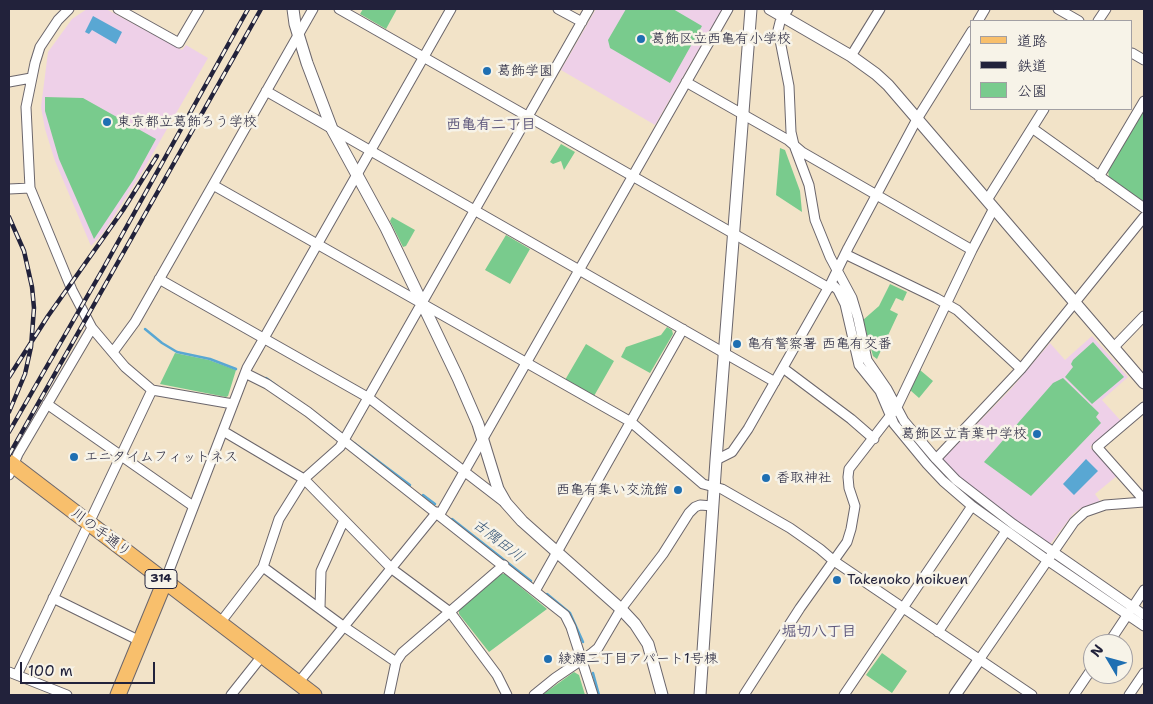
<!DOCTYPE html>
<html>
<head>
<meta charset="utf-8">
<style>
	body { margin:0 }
	#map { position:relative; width:1153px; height:704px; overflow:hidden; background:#f2e3c8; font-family:"Shantell Sans","Klee One",sans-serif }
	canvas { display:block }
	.frame { position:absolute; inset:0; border:10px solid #22223b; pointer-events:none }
	.legend { position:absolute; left:970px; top:20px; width:162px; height:90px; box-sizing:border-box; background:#f7f3e8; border:1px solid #a29fa3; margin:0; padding:6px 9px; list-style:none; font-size:15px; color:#22223b }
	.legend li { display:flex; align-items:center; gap:10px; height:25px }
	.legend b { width:25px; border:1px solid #a29fa3 }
	.north { position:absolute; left:1083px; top:634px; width:50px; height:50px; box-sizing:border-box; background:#f7f3e8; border:1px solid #a29fa3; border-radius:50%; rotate:307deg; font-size:14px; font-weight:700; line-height:20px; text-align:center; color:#22223b }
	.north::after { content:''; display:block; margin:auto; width:18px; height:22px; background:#1f6fb2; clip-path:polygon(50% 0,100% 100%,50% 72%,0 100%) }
	.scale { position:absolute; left:20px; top:662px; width:135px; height:22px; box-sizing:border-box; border:2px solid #22223b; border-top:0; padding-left:6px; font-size:15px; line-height:18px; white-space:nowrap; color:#22223b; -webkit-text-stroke:4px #f7f3e8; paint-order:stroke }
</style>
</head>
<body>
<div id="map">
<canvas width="1153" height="704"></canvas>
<div class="frame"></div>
<ul class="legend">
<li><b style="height:6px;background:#f8bf6c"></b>道路</li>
<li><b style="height:6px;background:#22223b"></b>鉄道</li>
<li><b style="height:14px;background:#79cb8d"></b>公園</li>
</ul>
<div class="north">N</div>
<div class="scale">100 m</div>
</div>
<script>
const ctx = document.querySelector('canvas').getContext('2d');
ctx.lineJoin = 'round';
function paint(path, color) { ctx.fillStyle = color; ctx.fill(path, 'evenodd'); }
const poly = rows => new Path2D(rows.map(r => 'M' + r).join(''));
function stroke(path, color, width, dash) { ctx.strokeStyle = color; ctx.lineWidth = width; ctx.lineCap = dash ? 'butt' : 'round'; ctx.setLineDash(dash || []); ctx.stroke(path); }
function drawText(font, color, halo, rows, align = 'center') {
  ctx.font = font + ' "Shantell Sans","Klee One",sans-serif'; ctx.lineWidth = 5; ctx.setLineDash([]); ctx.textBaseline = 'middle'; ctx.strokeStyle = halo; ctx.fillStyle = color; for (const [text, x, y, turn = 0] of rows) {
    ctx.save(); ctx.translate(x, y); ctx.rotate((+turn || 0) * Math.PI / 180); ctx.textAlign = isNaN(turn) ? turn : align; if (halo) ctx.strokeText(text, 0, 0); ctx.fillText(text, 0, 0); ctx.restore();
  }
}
paint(poly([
	[87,9,106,9,182,50,186,45,208,58,141,174,103,233,91,246,55,161,45,129,41,107,48,52,72,19],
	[596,9,722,9,655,125,561,70],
	[1092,336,1128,377,1102,400,1121,421,1090,447,1118,475,1095,494,1100,501,1081,508,1073,514,1051,543,1046,544,981,498,942,462,943,459,1011,389,1050,343,1065,360]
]), '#eed0e8');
paint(poly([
	[363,9,397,9,386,29,360,14],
	[626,9,673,9,702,26,670,83,610,48,608,40],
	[45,97,83,98,156,139,134,179,94,239,59,159,45,111],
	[1144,109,1144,203,1109,178,1108,170],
	[561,144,575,152,564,170,561,161,553,164,550,162],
	[780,148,785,150,800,191,802,212,776,195],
	[392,217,415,230,406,246,403,247,390,221],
	[506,235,530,249,510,284,485,270],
	[890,284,907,292,903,301,896,298,890,310,898,314,877,359,873,356,863,320,879,306],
	[667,327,672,330,673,334,650,373,621,357,626,347,661,335],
	[1093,342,1124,377,1092,404,1065,377,1073,367,1071,364,1073,360],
	[586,344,614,361,594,396,565,380],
	[175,353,209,360,236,370,228,396,226,397,160,384],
	[920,370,933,381,919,398,910,390],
	[1063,378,1099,413,1096,417,1101,423,1031,496,984,462,1053,383],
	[501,574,505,574,547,609,489,652,459,614,459,610],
	[882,653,907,671,892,693,866,675],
	[574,672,579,675,585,695,542,695]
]), '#79cb8d');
paint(poly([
	[93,16,122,32,116,44,92,30,89,34,85,32],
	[1086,459,1098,471,1074,495,1063,484]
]), '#59a7d3');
stroke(poly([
	[145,329,162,343,177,352,210,359,236,369],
	[266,378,277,386],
	[330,424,336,429],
	[354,443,410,485],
	[423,495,435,504],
	[452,519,531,581],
	[547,594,570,613,583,642],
	[593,673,599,695]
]), '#59a7d3', 2.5);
const minor = poly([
	[69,9,58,20,40,47,35,63,26,107,30,188,72,290,92,328,125,367,152,390,233,404],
	[118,9,179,43,199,9],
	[339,9,829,288],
	[558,9,582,22],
	[788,9,780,22,778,30,789,86,791,132,794,145,809,185,815,220,830,257,852,298,858,318,867,360,887,389,904,421,936,459,956,480,1013,524,1144,615],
	[1058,9,1079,21],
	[978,21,985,9],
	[1098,21,1106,9],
	[1132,53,1144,60],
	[851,56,880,9],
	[9,82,31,78],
	[686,82,788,140,802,152,972,250],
	[266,91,775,382],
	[1032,128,1144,208],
	[1099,177,1144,101],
	[213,185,631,422,703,484,722,489,790,528,820,549,834,561,1032,695],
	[9,189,30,188],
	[987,200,1044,109],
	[845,254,936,298,957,310,1021,369],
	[159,279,369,398,504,502],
	[831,283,838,290,845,304,859,365,880,391,894,424,927,464,943,481,972,506,1047,560,1144,626],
	[1114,347,1144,316],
	[113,352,135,322,313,9],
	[783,368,851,419,874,439],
	[245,373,267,384,308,412,565,615,571,627,593,695],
	[47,404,193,506],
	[1144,407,1097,447,1144,500],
	[223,431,304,479,392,569,450,612,497,675,507,695],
	[936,459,1021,369,1144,217],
	[716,460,732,452,748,429,831,283,848,248,917,119,972,31],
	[9,475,18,454,92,328],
	[440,514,728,9],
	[263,567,343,626,396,662],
	[165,581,247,368,451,9],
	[535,591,683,329],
	[53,598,140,641],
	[320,608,321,571,344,520],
	[220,623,263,567,279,519,304,479,340,447,589,9],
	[938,632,1006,531],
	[1108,644,1144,590],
	[979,660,1074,522,1085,512,1105,505,1144,502],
	[9,672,67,695],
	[17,675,152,390],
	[298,683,437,512],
	[231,695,262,656],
	[389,695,396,662,402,653,504,565],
	[534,695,555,678,592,653,598,648,621,609,663,554,689,513,695,507,700,505,713,506],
	[744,695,800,608,847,542,851,529,855,506,849,488,848,477,849,469,897,407,972,250,994,208],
	[844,695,972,506],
	[1074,695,1093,667],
	[1129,695,1144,673]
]);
const tertiary = poly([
	[293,9,295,24,307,63,332,129,386,228,458,378,478,424,498,489,506,503,522,521,621,609,635,624,648,644,662,695],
	[770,9,851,56,876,74,888,85,1144,383],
	[700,695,716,460,751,9],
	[955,695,979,660]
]);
const primary = poly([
	[9,462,314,695],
	[118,695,165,581]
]);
stroke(minor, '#6b666c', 11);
stroke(tertiary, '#6b666c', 13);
stroke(primary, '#6b666c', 17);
stroke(minor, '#fff', 9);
stroke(tertiary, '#fff', 11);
stroke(primary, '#f8bf6c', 15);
const rail = poly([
	[9,217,24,251,32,287,34,308,31,347,25,374,9,412],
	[9,377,48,316,123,210,157,156],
	[9,432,103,269,248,9],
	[9,455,261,9]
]);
stroke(rail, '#22223b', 4.5);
stroke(rail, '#f7f3e8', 2.5, [8]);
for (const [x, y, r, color] of [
	[641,39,5,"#1f6fb2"],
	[487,71,5,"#1f6fb2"],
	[107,122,5,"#1f6fb2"],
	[737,344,5,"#1f6fb2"],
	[1037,434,5,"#1f6fb2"],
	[74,457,5,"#1f6fb2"],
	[766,478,5,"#1f6fb2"],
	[678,490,5,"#1f6fb2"],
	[837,580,5,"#1f6fb2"],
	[548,659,5,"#1f6fb2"]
]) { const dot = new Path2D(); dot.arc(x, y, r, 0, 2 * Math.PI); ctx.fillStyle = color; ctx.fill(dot); stroke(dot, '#f7f3e8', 2); }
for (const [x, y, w] of [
	[161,579,32]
]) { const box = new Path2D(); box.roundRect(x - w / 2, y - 9.5, w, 19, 4); ctx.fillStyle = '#f7f3e8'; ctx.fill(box); stroke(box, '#22223b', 1); }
drawText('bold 12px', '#22223b', null, [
	["314",161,579]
]);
drawText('14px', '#22223b', '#f7f3e8', [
	["葛飾区立西亀有小学校",651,39],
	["葛飾学園",497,71],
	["東京都立葛飾ろう学校",117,122],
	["亀有警察署 西亀有交番",747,344],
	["葛飾区立青葉中学校",1027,434,"right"],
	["エニタイムフィットネス",84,457],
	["香取神社",776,478],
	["西亀有集い交流館",668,490,"right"],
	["Takenoko hoikuen",847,580],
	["綾瀬二丁目アパート1号棟",558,659]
], 'left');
drawText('14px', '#22223b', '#f7f3e8', [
	["川の手通り",101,533,37]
]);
drawText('bold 15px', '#5c567b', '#f7f3e8', [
	["西亀有二丁目",491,125],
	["堀切八丁目",819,632]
]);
drawText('italic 15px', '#385778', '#f7f3e8', [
	["古隅田川",498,541,38]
]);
</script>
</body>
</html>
